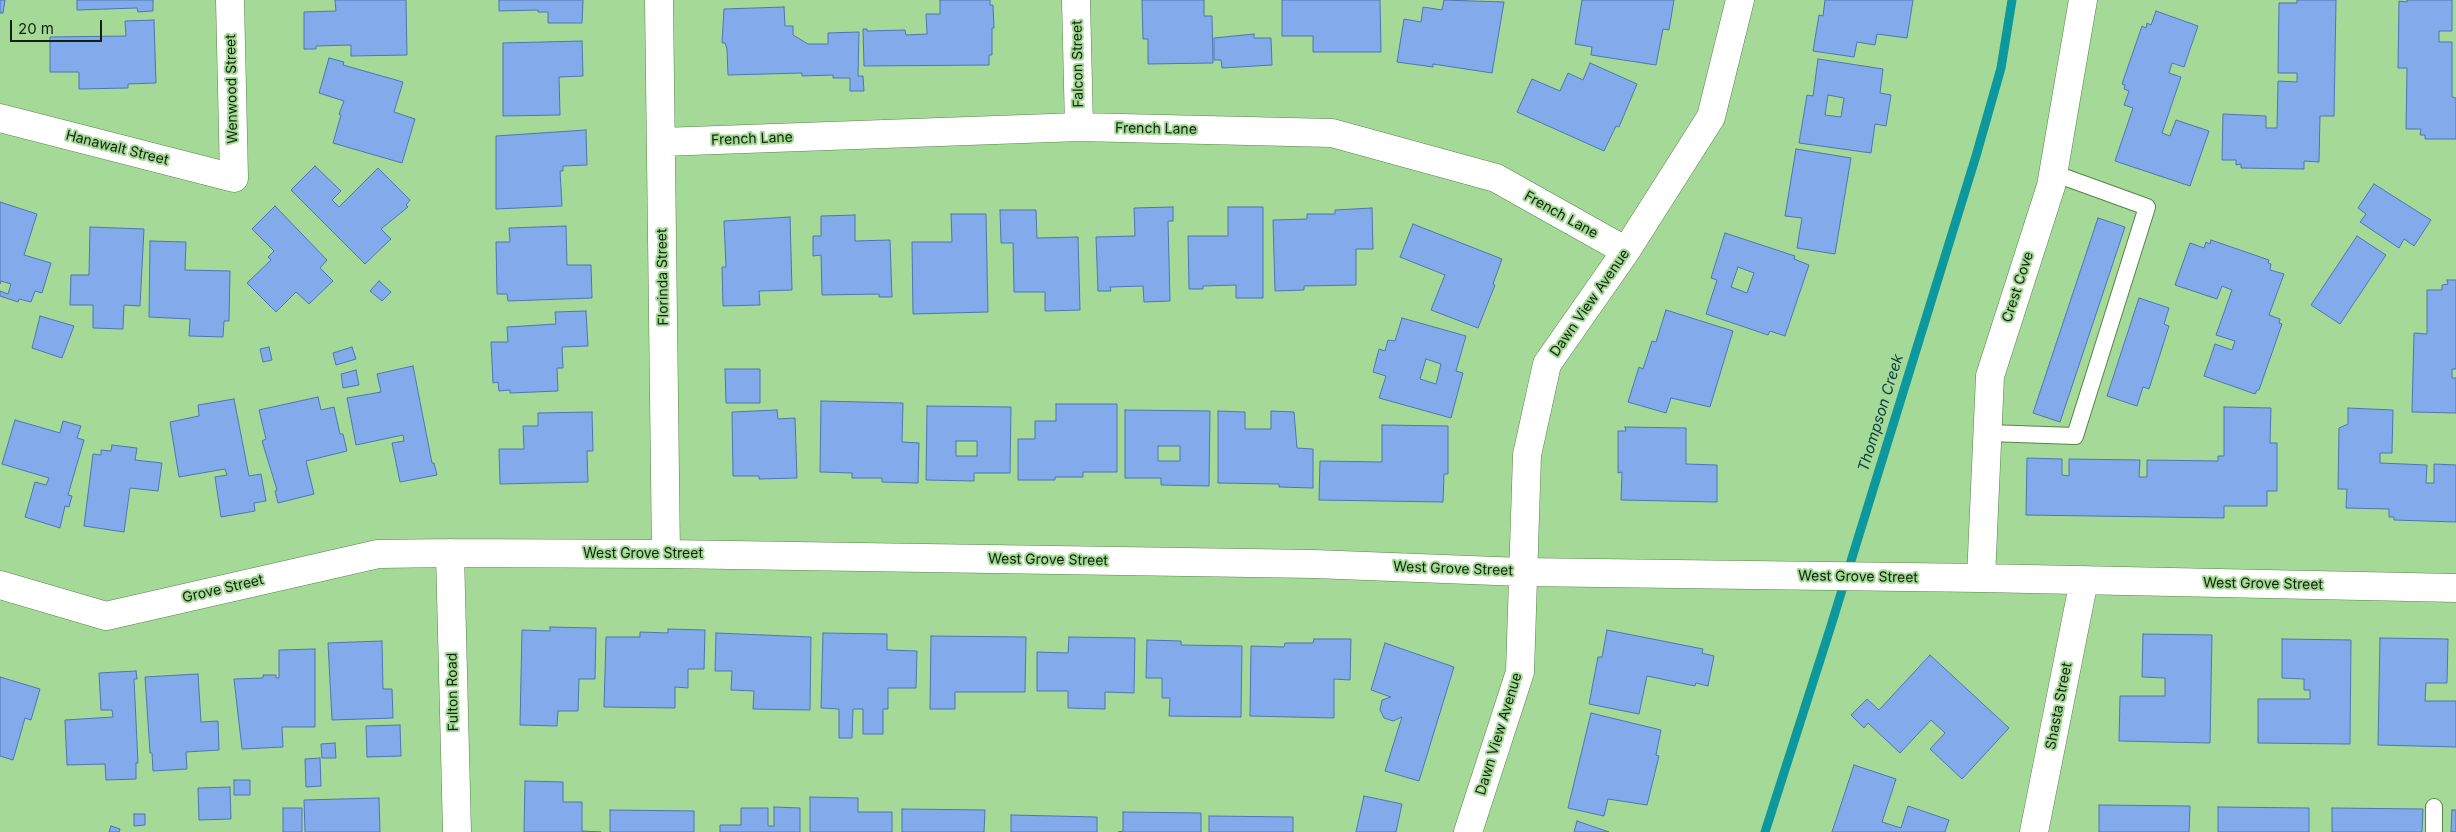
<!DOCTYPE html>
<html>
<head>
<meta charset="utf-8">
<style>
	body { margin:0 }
	#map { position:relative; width:2456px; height:832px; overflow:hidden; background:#a5d997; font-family:Inter,sans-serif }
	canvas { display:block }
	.scale { position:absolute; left:10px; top:20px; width:92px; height:22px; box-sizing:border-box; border:2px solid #10230a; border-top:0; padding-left:6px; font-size:15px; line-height:18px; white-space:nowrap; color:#10230a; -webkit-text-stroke:4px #a5d997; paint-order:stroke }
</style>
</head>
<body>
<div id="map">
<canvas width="2456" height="832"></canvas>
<div class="scale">20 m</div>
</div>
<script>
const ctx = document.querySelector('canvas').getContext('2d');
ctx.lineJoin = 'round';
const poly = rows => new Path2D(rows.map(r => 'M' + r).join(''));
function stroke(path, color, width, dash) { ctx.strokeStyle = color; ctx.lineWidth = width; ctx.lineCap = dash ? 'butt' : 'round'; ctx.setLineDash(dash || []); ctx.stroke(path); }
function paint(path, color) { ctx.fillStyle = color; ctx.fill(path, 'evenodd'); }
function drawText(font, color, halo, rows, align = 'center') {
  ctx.font = font + ' Inter,sans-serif'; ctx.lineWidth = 4; ctx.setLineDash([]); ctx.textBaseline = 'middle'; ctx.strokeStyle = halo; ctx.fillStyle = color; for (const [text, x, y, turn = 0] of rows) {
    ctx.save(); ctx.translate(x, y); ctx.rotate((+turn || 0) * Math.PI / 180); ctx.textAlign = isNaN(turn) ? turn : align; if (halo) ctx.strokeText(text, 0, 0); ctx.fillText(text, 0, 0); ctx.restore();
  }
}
stroke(poly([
	[1765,832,1830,629,1976,156,2001,68,2012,0]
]), '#0c989d', 9);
const building = poly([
	[0,0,5,0,3,13,0,13,0,0],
	[77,0,153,0,153,11,138,12,137,8,77,10,77,0],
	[335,0,406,0,407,55,351,56,351,45,316,46,316,49,304,49,304,12,336,11,335,0],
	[499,0,583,0,582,23,548,23,548,12,538,12,538,10,499,11,499,0],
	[940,0,990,0,990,5,993,5,994,28,992,28,992,55,989,55,989,65,864,66,863,29,867,29,867,31,905,30,906,35,927,34,926,14,940,14,940,0],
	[1142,0,1204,0,1204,16,1212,16,1213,63,1148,64,1148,39,1143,39,1142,0],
	[1282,0,1380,0,1381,52,1313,52,1313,36,1282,36,1282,0],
	[1444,0,1504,2,1492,73,1433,64,1433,67,1397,62,1404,19,1421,22,1423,7,1442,10,1444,0],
	[1582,0,1674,0,1669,30,1663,29,1656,65,1591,55,1592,47,1575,44,1582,0],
	[1825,0,1913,0,1907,38,1877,34,1875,45,1857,42,1854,57,1813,51,1819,15,1823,16,1825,0],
	[2297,0,2336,0,2334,116,2320,116,2319,162,2304,161,2304,169,2241,168,2241,164,2236,165,2236,160,2222,160,2223,114,2266,116,2266,128,2277,128,2278,81,2297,82,2297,73,2278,73,2279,3,2297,3,2297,0],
	[2407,0,2452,0,2452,31,2439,31,2439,42,2452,42,2452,97,2456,98,2456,139,2425,139,2425,135,2420,135,2421,129,2406,129,2407,68,2398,68,2399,1,2407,2,2407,0],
	[784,7,785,26,793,26,793,35,808,44,828,44,828,33,859,32,858,76,863,76,864,91,850,91,850,78,833,78,833,75,802,76,802,73,728,75,727,49,725,43,722,43,724,9,784,7],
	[2156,11,2198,26,2184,67,2172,63,2169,73,2181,77,2162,133,2170,136,2176,120,2209,131,2190,186,2115,161,2133,108,2124,105,2129,91,2124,89,2125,85,2122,84,2142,26,2146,28,2147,23,2151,25,2156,11],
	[154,20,156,83,128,84,128,88,79,89,79,72,50,72,50,37,126,36,125,21,154,20],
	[1254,34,1254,38,1271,38,1272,65,1222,68,1221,60,1214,60,1214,38,1254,34],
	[582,41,583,76,559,77,560,115,503,116,503,43,582,41],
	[329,58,344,62,343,65,403,82,394,112,415,119,402,163,333,143,341,115,339,114,344,101,319,93,329,58],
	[1818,59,1883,69,1880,93,1891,95,1886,126,1875,124,1871,153,1799,143,1807,95,1813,96,1818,59],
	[1828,95,1844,98,1841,117,1825,115,1828,95],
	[1590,63,1637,84,1619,127,1616,126,1604,151,1517,112,1532,79,1560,91,1568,73,1583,80,1590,63],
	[586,130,587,165,563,166,563,171,560,171,562,206,496,209,496,136,586,130],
	[1796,149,1851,158,1835,254,1797,248,1802,218,1785,216,1796,149],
	[315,166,341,191,332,200,339,207,378,168,410,200,406,205,408,207,381,229,391,239,365,264,291,190,315,166],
	[2374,184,2431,220,2414,246,2404,239,2399,248,2360,222,2366,214,2358,208,2374,184],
	[0,202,37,214,24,255,51,263,42,293,35,291,31,302,19,299,18,302,0,296,0,291,8,294,11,284,1,281,0,284,0,202],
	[275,206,327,260,320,268,333,281,309,304,296,292,276,312,247,283,271,260,268,257,274,251,252,229,275,206],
	[1173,207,1173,221,1168,221,1170,301,1144,302,1143,286,1110,287,1111,291,1098,291,1096,237,1135,236,1134,208,1173,207],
	[1228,207,1263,207,1263,298,1236,298,1236,285,1203,286,1203,289,1189,289,1188,236,1228,236,1228,207],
	[1372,208,1373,249,1356,249,1356,285,1304,286,1304,290,1275,291,1273,220,1307,219,1307,214,1335,214,1335,210,1372,208],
	[1000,210,1036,210,1037,238,1078,237,1080,310,1045,311,1045,292,1014,292,1013,243,1001,243,1000,210],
	[951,214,986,214,988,312,913,314,912,242,952,242,951,214],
	[855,215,855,241,890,240,892,297,879,297,879,294,822,295,821,255,813,256,813,236,821,236,821,216,855,215],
	[790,217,792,290,759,291,760,305,723,306,722,267,726,267,724,221,790,217],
	[2098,218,2125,227,2060,422,2033,413,2098,218],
	[1413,224,1502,259,1493,284,1495,285,1478,328,1431,310,1445,275,1400,257,1413,224],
	[566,226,567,265,591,265,592,298,508,301,507,294,497,294,496,242,510,242,509,228,566,226],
	[90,227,144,229,140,306,124,305,123,329,93,328,93,305,70,305,71,275,89,275,90,227],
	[1725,233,1795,256,1794,259,1809,265,1785,336,1770,331,1768,335,1706,314,1717,280,1711,278,1725,233],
	[1738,267,1754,273,1747,293,1731,287,1738,267],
	[2357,236,2386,255,2340,324,2311,305,2357,236],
	[2211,240,2269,260,2268,263,2271,264,2270,270,2284,274,2269,315,2280,319,2279,323,2282,324,2259,390,2257,390,2255,394,2204,376,2215,344,2232,350,2235,341,2216,335,2232,290,2222,286,2217,299,2175,285,2190,243,2204,248,2206,242,2210,244,2211,240],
	[150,241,186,242,185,270,230,271,229,321,224,321,223,337,189,336,190,319,149,317,150,241],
	[2447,280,2456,280,2456,369,2452,369,2452,378,2456,378,2456,413,2412,412,2414,333,2427,334,2427,290,2442,290,2442,285,2448,284,2447,280],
	[379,281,391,292,382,301,370,291,379,281],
	[2139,298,2169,308,2164,324,2169,326,2149,389,2143,387,2137,406,2107,396,2139,298],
	[1666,310,1733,331,1710,407,1671,398,1666,413,1628,402,1639,367,1643,369,1652,341,1656,342,1666,310],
	[586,311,588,346,562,347,563,368,557,368,558,391,510,393,510,390,499,391,498,382,493,383,491,342,508,342,507,327,556,324,555,312,586,311],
	[40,316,74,326,62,358,32,348,40,316],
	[1402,318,1466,336,1456,371,1463,373,1451,418,1379,398,1386,376,1373,372,1379,349,1385,351,1388,340,1395,341,1402,318],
	[1426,359,1441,364,1436,384,1420,379,1426,359],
	[269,347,272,360,263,362,260,349,269,347],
	[352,347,356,359,336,365,333,353,352,347],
	[413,366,432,463,434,463,437,475,400,482,392,443,404,441,403,435,356,445,347,398,381,392,377,374,413,366],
	[725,369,760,369,760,403,726,403,725,369],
	[356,370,359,385,343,388,341,374,356,370],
	[318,397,321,410,334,407,340,434,343,434,347,451,306,461,314,494,278,503,275,491,277,490,262,441,266,439,259,410,318,397],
	[234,399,249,476,261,474,266,501,254,503,255,511,221,517,215,477,227,475,225,469,179,477,170,422,199,416,198,405,234,399],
	[821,401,903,403,902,442,919,443,918,483,882,482,882,478,852,478,852,473,820,472,821,401],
	[1056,404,1117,404,1117,472,1083,472,1083,477,1055,477,1055,480,1018,480,1018,439,1035,439,1035,421,1056,421,1056,404],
	[927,406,1011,407,1010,473,974,473,974,481,926,480,927,406],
	[956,441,977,441,977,456,956,456,956,441],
	[2224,407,2271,408,2270,443,2277,443,2277,491,2267,491,2267,506,2224,506,2224,518,2026,515,2027,458,2062,459,2062,475,2069,476,2069,459,2140,460,2139,477,2147,477,2147,460,2218,461,2218,456,2224,456,2224,407],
	[2348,408,2393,410,2392,453,2380,453,2380,463,2427,465,2426,483,2434,483,2434,464,2456,465,2456,522,2394,520,2394,517,2389,517,2389,509,2346,508,2347,489,2338,489,2339,428,2348,424,2348,408],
	[777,410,778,419,795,418,797,478,759,479,759,476,733,476,732,412,777,410],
	[1125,410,1210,411,1209,486,1161,485,1161,478,1125,478,1125,410],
	[1158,446,1180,446,1180,461,1158,461,1158,446],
	[1218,411,1245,412,1245,429,1271,429,1271,411,1294,412,1297,448,1313,449,1313,488,1279,487,1279,484,1218,483,1218,411],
	[592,412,593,451,587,451,588,482,500,484,499,449,524,449,523,426,538,426,538,413,592,412],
	[15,420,60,433,63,421,81,426,77,438,84,440,68,495,72,496,69,507,65,506,60,528,25,517,35,482,46,485,49,478,2,464,15,420],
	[1382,425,1448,426,1448,474,1444,474,1443,502,1319,500,1320,461,1382,462,1382,425],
	[1625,427,1686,428,1686,464,1717,465,1717,502,1621,500,1622,472,1618,473,1618,431,1626,431,1625,427],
	[112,445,137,448,135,460,162,463,158,491,130,488,124,532,84,526,93,454,101,455,101,450,111,451,112,445],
	[550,627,596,628,595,679,579,679,578,711,558,711,557,726,520,725,522,630,550,631,550,627],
	[668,629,705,630,704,669,688,669,688,688,675,687,675,708,604,707,606,637,640,637,640,632,668,633,668,629],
	[1607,630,1703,649,1702,653,1714,656,1708,686,1696,683,1695,686,1647,676,1639,714,1589,704,1598,657,1602,657,1607,630],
	[716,633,811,637,810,710,753,709,754,691,731,690,732,671,715,671,716,633],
	[823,633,887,634,887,650,917,651,916,688,888,688,888,709,883,709,883,734,863,734,863,709,853,709,852,738,839,738,839,709,821,708,823,633],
	[2143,634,2212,635,2210,743,2119,741,2120,696,2165,696,2165,678,2142,677,2143,634],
	[931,636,1026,637,1025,692,955,692,955,709,930,709,931,636],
	[1069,637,1135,638,1134,693,1105,692,1105,709,1068,708,1068,691,1037,691,1037,652,1068,653,1069,637],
	[2380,638,2448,639,2447,683,2426,683,2425,701,2456,701,2456,747,2378,745,2380,638],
	[1314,639,1351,639,1350,680,1334,679,1334,718,1250,716,1251,646,1284,647,1285,643,1313,643,1314,639],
	[2282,639,2351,640,2350,744,2258,743,2258,699,2310,699,2310,690,2304,690,2304,679,2282,678,2282,639],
	[1147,640,1181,641,1181,645,1242,646,1241,717,1169,716,1170,698,1162,698,1162,678,1146,678,1147,640],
	[382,641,383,689,392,689,393,718,332,720,328,643,382,641],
	[1385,643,1454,667,1419,781,1385,771,1402,717,1393,721,1384,718,1380,710,1382,700,1391,697,1371,690,1385,643],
	[315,649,315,727,282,727,283,747,242,749,234,679,263,678,263,675,276,675,276,678,279,678,279,650,315,649],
	[1930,655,2009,728,1962,779,1930,749,1945,733,1931,720,1900,753,1868,723,1864,728,1851,715,1867,699,1879,710,1930,655],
	[136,671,137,679,134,679,138,763,136,763,136,779,106,780,105,764,67,765,65,720,113,717,112,710,101,710,99,673,136,671],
	[198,674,201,722,218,721,219,750,186,752,187,769,153,771,152,753,150,753,145,677,198,674],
	[0,677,40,689,31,720,25,718,13,760,0,756,0,677],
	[1591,713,1661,730,1656,755,1659,756,1647,805,1608,799,1604,816,1568,808,1591,713],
	[400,725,401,756,367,757,366,726,400,725],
	[335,743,336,758,322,758,321,744,335,743],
	[320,758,321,786,306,787,305,759,320,758],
	[1854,765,1896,779,1882,822,1901,828,1908,806,1949,820,1945,832,1832,832,1854,765],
	[234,780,250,780,250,795,234,795,234,780],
	[525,781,563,782,563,802,582,802,582,831,601,832,524,832,525,781],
	[230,787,231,819,199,820,198,788,230,787],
	[1364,796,1402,804,1396,832,1356,832,1364,796],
	[810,797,858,798,858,812,892,812,892,832,810,832,810,797],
	[379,798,380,832,305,832,304,800,379,798],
	[2099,805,2190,806,2189,832,2099,832,2099,805],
	[774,807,800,808,800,832,720,832,720,825,741,825,741,808,768,808,768,826,774,826,774,807],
	[2218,807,2309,808,2309,832,2218,832,2218,807],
	[283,808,302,808,302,832,283,832,283,808],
	[2332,808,2423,809,2422,832,2332,832,2332,808],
	[902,809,985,810,984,832,902,832,902,809],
	[610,810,694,811,694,832,610,832,610,810],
	[2452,810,2456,810,2456,832,2451,832,2452,810],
	[1123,812,1201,813,1201,832,1118,832,1123,831,1123,812],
	[134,814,145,814,145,825,134,826,134,814],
	[1011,815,1097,817,1097,832,1011,832,1011,815],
	[1209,816,1293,817,1293,832,1209,832,1209,816],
	[1577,821,1609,832,1574,832,1577,821],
	[111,826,120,829,119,832,109,832,111,826]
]);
paint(building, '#83abeb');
stroke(building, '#4f75b2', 1);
const lane = poly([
	[1988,433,2075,436,2147,207,2053,173],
	[2434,832,2434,807]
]);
const street = poly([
	[659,0,666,554],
	[1076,0,1079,127],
	[0,118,234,178,230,0],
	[662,142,1079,127,1332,133,1496,178,1626,251],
	[450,553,457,832],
	[1981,578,1990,376,2051,186,2083,0],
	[0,585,106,616,378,554,450,553,666,554,1314,564,1522,572,1981,578,2456,588],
	[1468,832,1520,672,1527,455,1547,364,1626,251,1711,117,1740,0],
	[2034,832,2084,580]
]);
stroke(lane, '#558547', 18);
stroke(street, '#558547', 29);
stroke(lane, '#fff', 16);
stroke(street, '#fff', 28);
drawText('14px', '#10230a', '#a5d997', [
	["Falcon Street",1078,64,-91],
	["Wenwood Street",232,89,-91],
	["French Lane",1156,129,1],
	["French Lane",752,139,-2],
	["Hanawalt Street",117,148,14],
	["French Lane",1561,215,29],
	["Florinda Street",663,277,-91],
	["Crest Cove",2018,287,-72],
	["Dawn View Avenue",1590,303,-55],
	["West Grove Street",643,554],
	["West Grove Street",1048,560,1],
	["West Grove Street",1453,569,2],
	["West Grove Street",1858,577,1],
	["West Grove Street",2263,584,1],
	["Grove Street",223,589,-13],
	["Fulton Road",453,692,-91],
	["Shasta Street",2059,706,-79],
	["Dawn View Avenue",1499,734,-73]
]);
drawText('italic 15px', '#0a4143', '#a5d997', [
	["Thompson Creek",1881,413,-73]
]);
</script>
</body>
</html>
